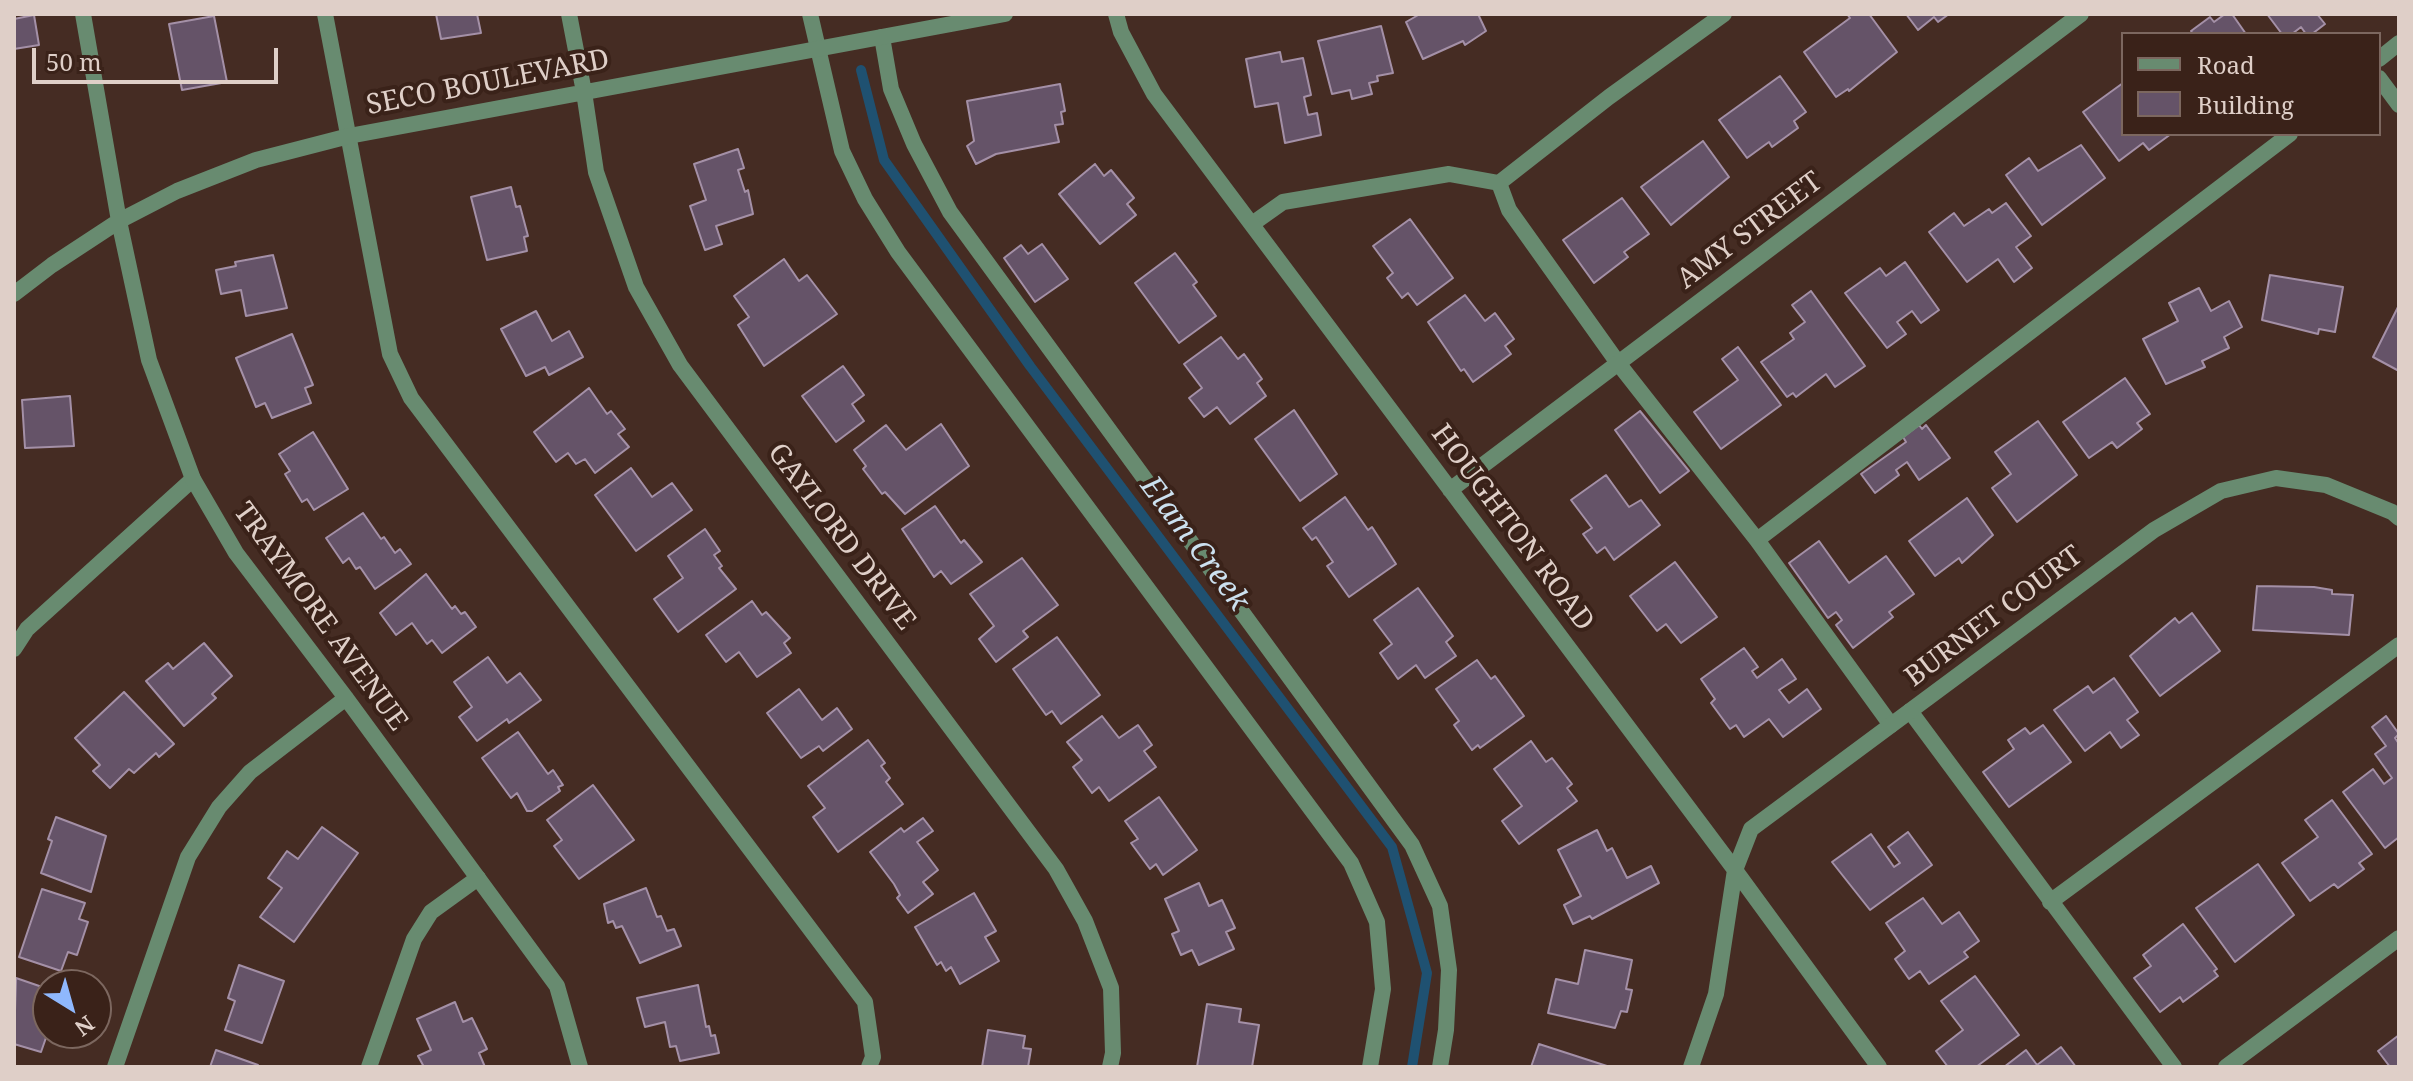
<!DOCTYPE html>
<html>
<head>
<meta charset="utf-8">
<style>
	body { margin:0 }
	#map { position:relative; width:2413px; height:1081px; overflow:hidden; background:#452c23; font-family:"Noto Serif",serif }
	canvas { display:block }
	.frame { position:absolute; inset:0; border:16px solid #dfcfc8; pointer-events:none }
	.legend { position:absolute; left:2121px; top:32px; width:260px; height:104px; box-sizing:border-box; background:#3a2219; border:2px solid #7c675f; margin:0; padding:10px 14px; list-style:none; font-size:24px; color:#dfcfc8 }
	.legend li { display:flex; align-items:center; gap:16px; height:40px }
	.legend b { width:40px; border:2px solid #7c675f }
	.north { position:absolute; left:32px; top:969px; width:80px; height:80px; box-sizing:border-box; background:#3a2219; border:2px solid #7c675f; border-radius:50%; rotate:143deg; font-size:22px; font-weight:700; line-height:32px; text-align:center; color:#dfcfc8 }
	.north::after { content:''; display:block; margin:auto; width:28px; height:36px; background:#8fb8fd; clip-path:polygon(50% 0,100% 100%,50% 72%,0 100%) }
	.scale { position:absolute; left:32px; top:48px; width:246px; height:36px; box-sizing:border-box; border:4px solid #dfcfc8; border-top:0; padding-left:10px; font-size:24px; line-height:28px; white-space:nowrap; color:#dfcfc8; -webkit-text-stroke:6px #3a2219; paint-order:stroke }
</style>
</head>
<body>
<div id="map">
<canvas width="2413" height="1081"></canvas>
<div class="frame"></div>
<ul class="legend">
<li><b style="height:10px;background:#688b70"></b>Road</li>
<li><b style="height:22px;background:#655368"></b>Building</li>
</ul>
<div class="north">N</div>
<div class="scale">50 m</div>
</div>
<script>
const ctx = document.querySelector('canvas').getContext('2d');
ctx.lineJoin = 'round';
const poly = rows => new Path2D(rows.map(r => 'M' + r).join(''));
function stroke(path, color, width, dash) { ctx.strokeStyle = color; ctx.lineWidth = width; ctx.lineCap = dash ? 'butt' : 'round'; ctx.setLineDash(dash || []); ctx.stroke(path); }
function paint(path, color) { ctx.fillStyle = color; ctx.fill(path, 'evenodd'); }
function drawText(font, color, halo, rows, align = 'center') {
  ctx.font = font + ' "Noto Serif",serif'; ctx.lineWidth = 8; ctx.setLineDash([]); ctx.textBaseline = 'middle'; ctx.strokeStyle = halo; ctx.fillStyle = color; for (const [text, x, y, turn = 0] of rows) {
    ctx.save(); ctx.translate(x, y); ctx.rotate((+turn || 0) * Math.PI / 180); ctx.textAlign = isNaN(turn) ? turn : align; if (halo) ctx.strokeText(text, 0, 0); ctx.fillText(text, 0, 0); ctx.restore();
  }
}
stroke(poly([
	[861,70,884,160,1030,366,1392,847,1427,973,1412,1067]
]), '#1f5171', 10);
const building = poly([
	[436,14,477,14,481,33,441,39,436,14],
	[1420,14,1478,14,1486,31,1465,45,1463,41,1423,59,1406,22,1420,14],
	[1847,14,1869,14,1897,52,1849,91,1848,89,1836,97,1804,52,1850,18,1847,14],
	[1906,14,1949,14,1938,22,1934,17,1918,30,1906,14],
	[2225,14,2232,14,2246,34,2193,34,2191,31,2210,17,2214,22,2225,14],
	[2267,14,2317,14,2325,24,2312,34,2306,34,2301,27,2292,34,2282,34,2267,14],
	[34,15,39,45,14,49,14,19,34,15],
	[214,16,227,82,182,90,169,24,214,16],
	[1381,26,1393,73,1377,76,1378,81,1369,83,1372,94,1352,99,1350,90,1332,94,1318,41,1381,26],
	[1280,52,1282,62,1303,58,1311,95,1304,97,1308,115,1317,113,1321,135,1285,143,1278,103,1255,107,1246,59,1280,52],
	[1780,76,1806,112,1794,121,1798,128,1772,147,1769,142,1747,158,1719,120,1780,76],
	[2123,83,2123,134,2171,134,2149,150,2143,143,2119,161,2083,112,2123,83],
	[1060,84,1065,111,1061,112,1063,124,1055,125,1059,142,996,154,976,164,967,146,974,141,967,101,1060,84],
	[1703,141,1729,177,1671,225,1641,187,1703,141],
	[2081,145,2105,178,2042,225,2006,175,2029,158,2038,171,2081,145],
	[738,149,744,168,738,170,745,192,748,190,753,214,716,226,722,244,705,250,690,206,706,200,694,164,738,149],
	[1095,164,1104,176,1111,170,1134,198,1127,204,1136,215,1100,244,1059,194,1095,164],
	[511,187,516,207,520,206,528,236,524,237,527,251,487,260,471,197,511,187],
	[1622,198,1649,234,1624,252,1628,257,1594,283,1563,240,1622,198],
	[2006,203,2031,236,2016,247,2032,268,2014,282,1998,259,1967,282,1929,232,1954,213,1964,226,1989,209,1992,213,2006,203],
	[1410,219,1453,278,1417,305,1408,293,1402,298,1387,278,1393,273,1373,246,1410,219],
	[1042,244,1068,279,1035,302,1004,258,1021,245,1028,254,1042,244],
	[1175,253,1197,282,1193,285,1216,316,1179,343,1135,283,1175,253],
	[273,255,287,308,246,316,241,290,221,294,216,270,236,266,235,262,273,255],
	[784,259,799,281,807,275,837,314,764,366,738,325,749,317,734,296,784,259],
	[1905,262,1939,310,1921,323,1912,311,1897,322,1906,334,1887,348,1845,293,1880,268,1886,276,1905,262],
	[2270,275,2343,287,2335,332,2319,329,2318,334,2262,320,2270,275],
	[2199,288,2211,311,2229,301,2242,327,2224,337,2229,348,2202,361,2205,367,2166,384,2143,339,2178,321,2169,303,2199,288],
	[1811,291,1865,366,1835,387,1826,374,1796,397,1793,393,1787,397,1761,362,1794,339,1790,333,1805,322,1792,305,1811,291],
	[1465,295,1485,321,1495,313,1514,339,1505,346,1511,354,1473,382,1464,369,1461,371,1428,322,1465,295],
	[2398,307,2399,308,2399,371,2373,357,2398,307],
	[536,311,552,341,569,331,583,357,549,375,545,367,526,376,501,329,536,311],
	[292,334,313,385,305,388,311,403,272,418,265,403,256,407,236,358,292,334],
	[1221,337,1238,359,1244,354,1262,379,1257,383,1266,396,1230,424,1217,407,1204,417,1189,398,1202,388,1184,364,1221,337],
	[1738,347,1781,405,1721,449,1694,412,1738,380,1722,359,1738,347],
	[843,366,864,395,852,404,864,421,836,442,802,396,843,366],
	[2125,378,2150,414,2137,423,2142,429,2117,448,2112,442,2089,458,2063,422,2125,378],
	[589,388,607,414,611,411,625,429,618,434,629,447,595,473,585,459,576,464,568,453,556,462,534,432,589,388],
	[70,396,74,446,25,448,22,400,70,396],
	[1294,410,1337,474,1300,501,1255,439,1294,410],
	[1640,411,1689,471,1660,493,1615,430,1640,411],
	[2038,421,2077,475,2017,522,1992,488,2011,474,1995,452,2038,421],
	[941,424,969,466,905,514,885,492,882,494,863,469,866,466,854,450,886,425,906,450,941,424],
	[1919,425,1922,429,1926,425,1950,458,1919,480,1907,462,1896,470,1899,475,1875,493,1861,474,1906,442,1903,437,1919,425],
	[313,432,348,489,314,510,307,499,302,502,285,474,290,471,279,454,313,432],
	[631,468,652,497,672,483,692,510,636,551,595,495,631,468],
	[1606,475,1629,507,1641,500,1660,525,1614,560,1605,547,1597,553,1583,534,1592,528,1571,500,1606,475],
	[1345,497,1368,530,1372,527,1396,564,1349,597,1327,566,1333,562,1316,537,1312,540,1303,528,1345,497],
	[1967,498,1993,535,1962,563,1959,558,1935,576,1909,541,1967,498],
	[935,506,961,543,964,540,982,562,951,584,941,571,934,577,902,529,935,506],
	[363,513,381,539,384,537,395,553,400,549,411,564,375,589,360,567,356,569,349,558,343,563,326,538,363,513],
	[705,529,720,551,714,555,722,566,719,568,736,589,678,632,654,599,683,578,668,556,705,529],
	[1819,541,1849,583,1886,556,1914,594,1889,612,1893,617,1853,648,1836,625,1842,620,1836,612,1828,618,1789,563,1819,541],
	[1022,558,1058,605,1023,631,1028,637,996,662,979,639,994,626,970,594,1022,558],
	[1675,562,1717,617,1681,643,1666,624,1657,631,1630,596,1675,562],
	[426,574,452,609,455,606,461,614,465,612,476,627,442,653,432,640,427,644,412,623,396,635,380,613,426,574],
	[2257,586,2314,587,2332,590,2332,594,2353,595,2349,635,2253,630,2257,586],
	[1418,588,1453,636,1446,642,1456,656,1425,678,1416,665,1398,679,1380,653,1392,644,1374,620,1418,588],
	[752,601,762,615,766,612,790,638,784,643,791,653,757,677,739,652,726,662,706,635,752,601],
	[2192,613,2220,651,2160,696,2130,656,2175,618,2179,623,2192,613],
	[1057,637,1100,695,1061,724,1052,711,1046,715,1013,669,1057,637],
	[204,643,232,676,212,694,216,698,184,726,146,681,168,663,173,669,204,643],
	[1744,648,1758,667,1752,671,1757,678,1782,659,1796,679,1779,690,1789,703,1807,689,1821,709,1783,737,1769,719,1744,737,1736,725,1730,729,1711,703,1715,699,1701,679,1744,648],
	[488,657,507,683,520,673,541,700,509,723,507,719,477,741,459,717,472,707,454,682,488,657],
	[1477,660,1491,679,1495,676,1524,716,1480,748,1478,745,1472,750,1454,725,1459,721,1436,689,1477,660],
	[2114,678,2138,712,2127,720,2139,735,2121,748,2110,732,2085,751,2054,710,2088,686,2093,693,2114,678],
	[799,689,822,720,837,708,852,729,823,751,819,746,801,758,767,713,799,689],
	[124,692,174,744,159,757,156,753,134,773,129,769,110,788,93,771,100,765,75,738,124,692],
	[1102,716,1119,738,1138,725,1152,745,1144,751,1156,767,1109,801,1099,787,1092,793,1073,767,1082,760,1067,742,1102,716],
	[2386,716,2399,734,2395,738,2399,744,2399,837,2385,848,2343,792,2373,769,2384,784,2392,778,2375,754,2386,746,2372,727,2386,716],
	[2043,725,2071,762,2009,807,1983,772,2014,749,2008,740,2025,728,2030,734,2043,725],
	[518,732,548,774,553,770,563,785,558,787,560,791,532,811,527,811,517,793,511,798,482,758,518,732],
	[868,740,885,763,881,766,890,778,886,782,903,804,838,852,813,817,825,808,808,786,868,740],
	[1531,741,1546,762,1552,758,1572,784,1567,788,1577,801,1519,844,1502,821,1522,806,1494,769,1531,741],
	[593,785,634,840,579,879,554,846,562,840,547,820,593,785],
	[1159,797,1197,850,1163,875,1156,864,1150,869,1131,843,1138,839,1125,821,1159,797],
	[2332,800,2372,854,2359,863,2364,869,2338,888,2334,884,2310,901,2282,863,2318,837,2305,820,2332,800],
	[56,817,106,836,91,892,41,873,52,841,48,839,56,817],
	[923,818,933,831,917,842,938,870,923,882,933,894,908,913,897,898,900,895,894,884,870,852,901,828,904,832,923,818],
	[322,827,358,853,294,942,260,917,282,888,268,878,287,851,298,859,322,827],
	[1597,830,1607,851,1612,848,1627,878,1651,866,1659,883,1592,919,1590,916,1573,924,1564,905,1581,896,1558,850,1597,830],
	[1908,832,1932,865,1870,910,1832,862,1871,834,1894,867,1900,863,1888,847,1908,832],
	[2258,864,2294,915,2235,962,2196,908,2258,864],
	[1199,883,1209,906,1222,900,1235,928,1226,932,1234,949,1199,965,1192,950,1181,955,1172,934,1179,931,1165,899,1199,883],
	[646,888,657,917,661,916,667,931,674,929,681,946,640,963,622,926,616,928,613,921,608,923,604,904,646,888],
	[42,889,85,903,79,919,88,922,77,955,68,952,61,971,19,957,42,889],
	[974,893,996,931,985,937,999,961,960,984,951,967,946,971,941,962,937,965,915,927,974,893],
	[1923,898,1942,924,1959,912,1979,941,1964,952,1968,957,1929,984,1920,971,1909,979,1895,959,1905,951,1886,923,1923,898],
	[2183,924,2217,969,2214,971,2218,976,2183,1002,2180,997,2160,1012,2134,978,2151,966,2143,955,2183,924],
	[1585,950,1632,960,1626,989,1632,990,1627,1012,1621,1011,1615,1028,1548,1013,1556,979,1578,984,1585,950],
	[239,965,284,981,262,1043,225,1030,235,1001,228,998,239,965],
	[1975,976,2019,1035,1976,1067,1948,1067,1936,1051,1963,1030,1941,1001,1975,976],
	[16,978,48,989,48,1032,41,1052,14,1044,16,978],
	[698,985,706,1027,709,1026,711,1036,715,1035,719,1053,680,1061,676,1046,670,1047,665,1022,645,1027,637,998,698,985],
	[455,1002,463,1022,472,1018,487,1049,479,1053,485,1067,424,1067,418,1056,431,1050,417,1019,455,1002],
	[1207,1004,1241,1009,1239,1022,1259,1025,1252,1067,1197,1067,1207,1004],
	[988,1030,1025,1036,1023,1048,1031,1049,1028,1067,982,1067,988,1030],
	[2399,1035,2399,1067,2390,1067,2378,1051,2399,1035],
	[1539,1044,1610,1067,1531,1067,1539,1044],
	[2061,1047,2076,1067,2004,1067,2026,1050,2037,1065,2061,1047],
	[216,1050,258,1065,257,1067,210,1067,216,1050]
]);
paint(building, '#655368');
stroke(building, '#a490a7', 2);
stroke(poly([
	[325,14,390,354,411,398,865,1002,873,1057,869,1067],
	[810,14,842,151,865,199,898,252,1351,863,1377,922,1383,989,1370,1067],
	[882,37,891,89,914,144,950,212,1412,845,1440,906,1449,970,1446,1030,1440,1067],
	[2379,59,2399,43],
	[2379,78,2399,105],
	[1499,183,1509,210,1618,363,1757,540,1891,725],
	[1252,224,1283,202,1449,174,1499,183,1609,97,1724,14],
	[1757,540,2290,134],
	[14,649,27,629,193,479],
	[1910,711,2174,1067],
	[2050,902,2399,645],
	[369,1067,414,939,431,912,478,878]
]), '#688b70', 16);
stroke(poly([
	[83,14,119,221,149,360,193,479,236,553,346,698,557,986,580,1067],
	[569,14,584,92,596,172,636,287,680,365,1056,869,1085,921,1111,988,1113,1053,1110,1067],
	[1116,14,1121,32,1154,94,1735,870,1879,1067],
	[14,294,52,265,119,221,177,191,256,160,349,136,1005,14],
	[1450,490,2081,14],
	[115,1067,188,857,219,807,250,772,346,698],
	[1691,1067,1716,994,1735,870,1751,829,2154,530,2221,491,2276,478,2326,485,2392,512,2399,518],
	[2226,1067,2399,938]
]), '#688b70', 16);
drawText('28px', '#dfcfc8', '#3a2219', [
	["SECO BOULEVARD",488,83,-11],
	["AMY STREET",1750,231,-37],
	["HOUGHTON ROAD",1512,528,53],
	["GAYLORD DRIVE",841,537,53],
	["TRAYMORE AVENUE",320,617,54],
	["BURNET COURT",1994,617,-37]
]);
drawText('italic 30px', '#cce1f0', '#3a2219', [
	["Elam Creek",1194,544,53]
]);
</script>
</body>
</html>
